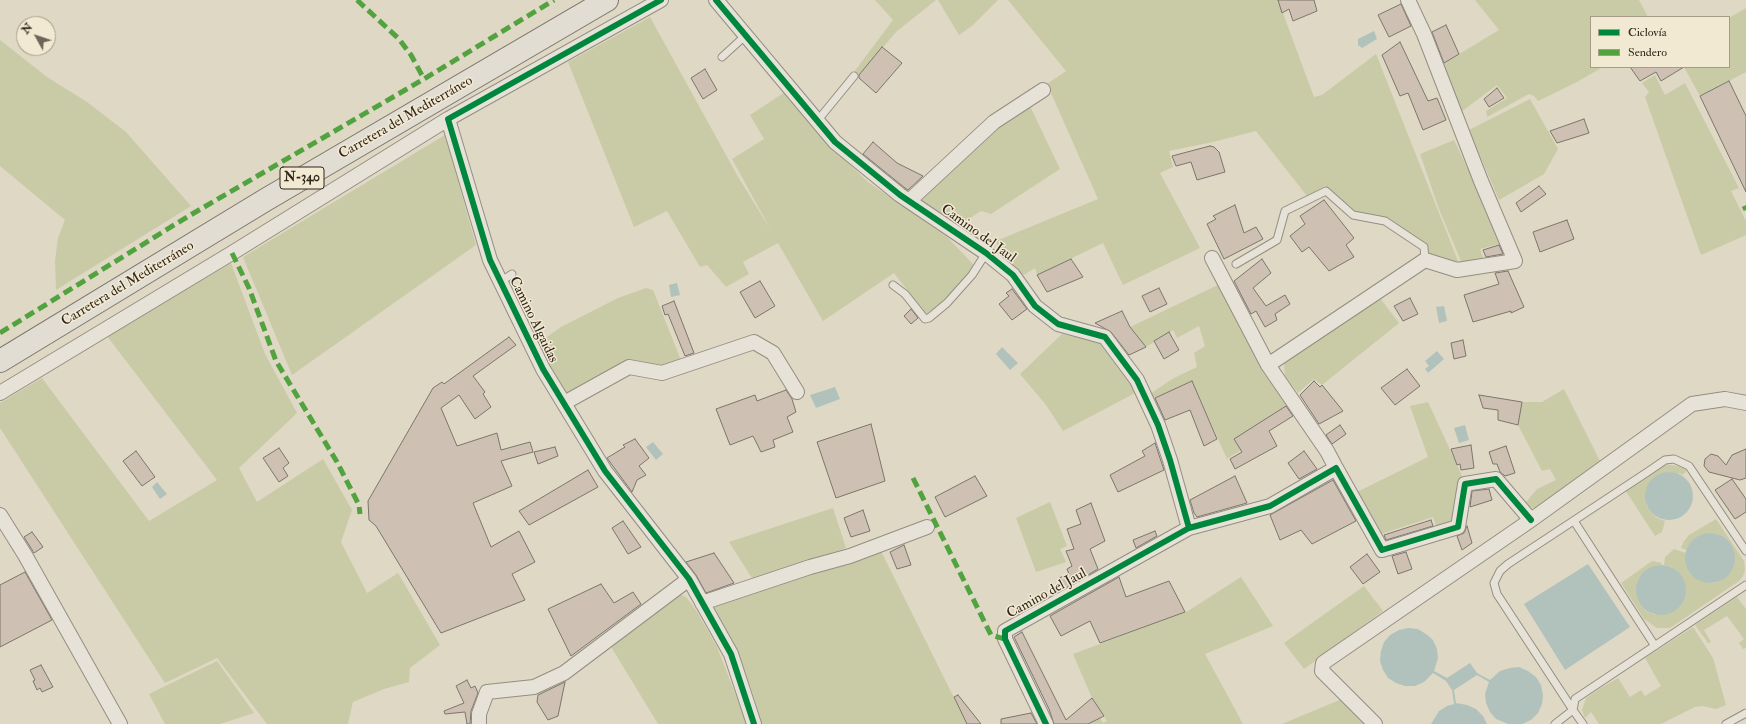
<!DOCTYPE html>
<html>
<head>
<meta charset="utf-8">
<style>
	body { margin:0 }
	#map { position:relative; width:1746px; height:724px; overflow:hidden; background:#dfd8c4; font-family:"IM FELL Double Pica",serif }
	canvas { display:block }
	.legend { position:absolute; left:1590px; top:16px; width:140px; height:52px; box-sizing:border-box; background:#f1e9d2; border:1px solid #a59b88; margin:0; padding:5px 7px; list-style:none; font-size:12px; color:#32251a }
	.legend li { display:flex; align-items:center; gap:8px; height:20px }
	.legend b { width:20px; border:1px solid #a59b88 }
	.north { position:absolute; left:16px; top:16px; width:40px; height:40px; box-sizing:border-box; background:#f1e9d2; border:1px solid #a59b88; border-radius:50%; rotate:310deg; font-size:11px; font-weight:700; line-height:16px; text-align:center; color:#32251a }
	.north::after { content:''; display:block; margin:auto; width:14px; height:18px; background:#6f6456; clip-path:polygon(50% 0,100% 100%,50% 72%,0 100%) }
</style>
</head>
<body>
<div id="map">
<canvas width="1746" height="724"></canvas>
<ul class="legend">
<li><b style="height:5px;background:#00873e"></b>Ciclovía</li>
<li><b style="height:5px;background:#52a340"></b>Sendero</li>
</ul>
<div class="north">N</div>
</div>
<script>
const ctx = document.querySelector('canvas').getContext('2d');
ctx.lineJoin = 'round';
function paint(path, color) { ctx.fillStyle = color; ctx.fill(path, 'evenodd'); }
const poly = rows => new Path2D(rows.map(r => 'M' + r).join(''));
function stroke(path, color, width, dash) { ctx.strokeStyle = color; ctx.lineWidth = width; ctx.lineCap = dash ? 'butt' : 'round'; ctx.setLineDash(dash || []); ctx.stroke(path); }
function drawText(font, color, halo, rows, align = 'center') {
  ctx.font = font + ' "IM FELL Double Pica",serif'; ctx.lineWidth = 3; ctx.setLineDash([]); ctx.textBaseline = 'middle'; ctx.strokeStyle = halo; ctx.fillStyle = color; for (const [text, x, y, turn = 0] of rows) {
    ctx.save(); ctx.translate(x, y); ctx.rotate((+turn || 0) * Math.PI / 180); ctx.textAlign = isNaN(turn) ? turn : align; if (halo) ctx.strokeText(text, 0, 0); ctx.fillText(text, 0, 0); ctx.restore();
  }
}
paint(poly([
	[875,0,936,0,896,32,858,77,854,72,893,20],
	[938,0,998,0,973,25,959,35],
	[1008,0,1278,0,1314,97,1322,95,1376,54,1460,266,1429,255,1428,246,1387,217,1356,212,1325,186,1307,196,1256,131,1213,142,1169,151,1173,167,1160,173,1200,248,1123,285,1103,243,1037,275,1035,268,1024,275,996,253,999,249,996,241,1098,199,1047,84,1066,71],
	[1475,0,1639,0,1648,17,1591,17,1591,67,1603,67,1577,82,1538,101,1534,96,1529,94,1487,117,1486,111,1507,98,1497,85,1461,112,1441,65,1499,30],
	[1746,8,1746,72,1700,96,1684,67,1729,67,1729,18],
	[650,17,737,175,772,232,732,159,764,139,750,115,785,92,838,153,868,182,947,237,974,265,968,274,941,304,926,314,894,273,823,321,778,243,743,262,749,274,726,287,707,265,700,267,667,211,634,227,568,62],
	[0,40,47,77,87,102,126,132,191,206,56,290,55,261,58,238,65,220,0,166],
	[1655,75,1665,95,1685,83,1739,188,1731,191,1746,221,1746,235,1701,255,1645,97,1649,92,1642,83],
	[1530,99,1558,149,1544,174,1499,200,1469,130],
	[1029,104,1060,169,991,214,981,211,956,227,915,200,994,127],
	[445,135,476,245,292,375,243,257],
	[1454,140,1503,243,1480,249,1484,261,1463,266,1439,209,1420,154],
	[231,263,265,354,297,413,239,468,257,502,323,459,352,510,341,542,367,593,398,573,440,645,410,668,409,682,384,689,353,702,348,724,267,724,217,658,165,683,0,428,0,403,42,378,149,521,217,480,107,336],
	[1220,284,1265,375,1285,399,1285,407,1235,439,1241,450,1227,459,1192,381,1154,398,1151,393,1174,378,1197,367,1194,353,1205,346,1199,326,1177,338,1173,330,1146,347,1130,327],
	[646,288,653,290,682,363,662,369,639,363,568,393,559,389,537,344,561,327,618,298],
	[1380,298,1399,323,1322,385,1314,379,1298,393,1285,376,1284,363],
	[1062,334,1096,341,1107,347,1137,392,1063,431,1046,405,1020,374],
	[1564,389,1601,463,1544,504,1534,508,1528,506,1526,502,1537,489,1556,480,1550,469,1542,471,1518,425,1522,402,1542,402],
	[1428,402,1463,478,1453,523,1438,530,1433,517,1378,535,1357,492,1428,457,1410,406],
	[1664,464,1678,466,1686,469,1686,472,1682,475,1679,473,1646,505,1651,512,1657,518,1665,521,1662,532,1655,536,1625,490],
	[1050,502,1067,546,1060,549,1066,562,1036,572,1016,518],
	[833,508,846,548,784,570,752,578,729,542],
	[1716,519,1744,561,1745,570,1743,576,1739,581,1670,628,1657,628,1644,619,1621,583,1652,561,1662,563,1661,565,1657,565,1641,605,1647,611,1655,615,1672,567,1664,565,1665,557,1674,549,1686,553,1685,558,1705,582,1714,583,1722,580,1720,535,1712,533,1704,534,1691,542,1686,550,1681,548,1684,541,1689,535],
	[881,551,967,724,762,724,750,685,732,643,711,603],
	[1241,577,1273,626,1205,654,1243,724,1079,724,1100,718,1103,723,1107,721,1092,698,1073,654,1188,611],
	[1364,586,1383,611,1304,669,1284,643],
	[679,594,686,597,696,610,717,647,747,724,658,724,610,645],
	[1737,597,1746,609,1746,648,1743,649,1739,643,1744,639,1727,616,1704,630,1711,642,1708,643,1695,625],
	[1693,627,1713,658,1726,705,1716,709,1702,706,1695,707,1661,724,1599,724,1591,712,1585,718,1582,710,1586,698,1599,689,1618,678,1630,697,1641,690,1645,696,1661,686,1645,658],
	[217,661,254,713,220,724,165,724,149,694],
	[1342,699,1364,724,1282,724]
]), '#c9cba7');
paint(poly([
	[1374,31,1377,39,1362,48,1358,45,1358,39],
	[677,283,680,295,671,297,669,285],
	[1444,306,1447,321,1439,323,1436,307],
	[1002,347,1018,363,1010,370,996,354],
	[1437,351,1444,359,1428,373,1425,369,1429,366,1425,361],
	[835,387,840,399,816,408,810,395],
	[1465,425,1469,440,1459,443,1454,428],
	[653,442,663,454,656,460,646,447],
	'1645 496a24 24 0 1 1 48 0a24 24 0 1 1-48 0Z',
	[157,482,167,494,160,499,152,487],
	'1685 558a25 25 0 1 1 50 0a25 25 0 1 1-50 0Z',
	[1588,564,1630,627,1565,670,1524,604],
	'1636 590a25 25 0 1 1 50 0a25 25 0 1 1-50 0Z',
	[1408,628,1418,629,1426,634,1433,640,1437,649,1438,658,1434,671,1447,678,1470,663,1477,673,1490,680,1500,671,1510,668,1519,667,1528,671,1536,677,1541,685,1543,695,1542,704,1538,713,1531,720,1522,724,1508,724,1496,719,1490,712,1486,703,1485,694,1489,682,1477,675,1454,690,1456,703,1467,705,1476,709,1483,716,1487,724,1431,724,1439,711,1447,706,1454,704,1452,690,1446,681,1433,673,1424,682,1415,686,1405,686,1396,683,1388,678,1383,670,1380,661,1381,651,1384,642,1390,635,1399,630]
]), '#b1c2bd');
const building = poly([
	[1278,0,1314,0,1317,11,1293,21,1289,9,1282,13,1278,0],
	[1401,4,1411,26,1389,37,1378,15,1401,4],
	[1446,25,1459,54,1444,63,1432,32,1446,25],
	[1400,42,1428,101,1437,98,1446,120,1423,130,1408,93,1400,96,1382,55,1400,42],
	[882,47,902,63,876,93,859,78,859,75,882,47],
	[1630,67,1684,67,1661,81,1656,72,1640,81,1630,67],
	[705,69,717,90,703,99,691,78,705,69],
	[1729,81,1746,116,1746,192,1700,96,1729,81],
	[1497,88,1504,98,1489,107,1484,99,1497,88],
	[1584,119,1589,133,1557,143,1550,131,1584,119],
	[873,142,897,163,923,176,908,190,905,188,863,154,873,142],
	[1210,146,1214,147,1219,152,1225,172,1197,180,1191,162,1176,166,1172,156,1210,146],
	[1539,186,1546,194,1521,212,1516,203,1539,186],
	[1324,200,1354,238,1346,245,1354,257,1329,271,1309,247,1302,252,1290,236,1305,224,1300,216,1324,200],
	[1235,205,1244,233,1256,227,1263,239,1224,259,1207,224,1216,219,1213,216,1235,205],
	[1567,220,1574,239,1540,252,1533,232,1567,220],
	[1499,245,1503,254,1486,257,1483,250,1499,245],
	[1071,259,1083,277,1047,292,1037,275,1071,259],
	[1262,259,1271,273,1253,288,1266,306,1285,295,1290,304,1275,314,1277,320,1265,327,1256,311,1251,314,1234,281,1262,259],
	[1508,271,1524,307,1511,313,1511,311,1473,322,1464,295,1499,284,1495,273,1508,271],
	[760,281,775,306,755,318,740,292,760,281],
	[1159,288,1167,304,1150,312,1142,296,1159,288],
	[1012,289,1027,309,1012,320,999,304,1009,296,1006,293,1012,289],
	[1410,298,1418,314,1403,321,1394,306,1410,298],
	[674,301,694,353,685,356,668,314,665,315,662,306,674,301],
	[911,309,918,318,911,324,904,316,911,309],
	[1122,311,1130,327,1146,347,1129,355,1111,332,1095,323,1122,311],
	[1169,332,1179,350,1164,359,1154,341,1169,332],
	[509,337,516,345,473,376,485,392,483,394,491,407,475,419,459,395,441,408,457,446,497,433,501,450,530,442,533,452,501,461,512,486,473,503,491,547,519,531,535,562,512,574,525,600,441,633,376,526,369,520,368,501,433,388,442,382,444,384,509,337],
	[1463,340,1466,356,1454,359,1451,343,1463,340],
	[1407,369,1420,386,1395,405,1381,388,1407,369],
	[1192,381,1217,439,1204,446,1190,410,1165,420,1155,398,1192,381],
	[1314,381,1320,387,1322,385,1343,411,1319,424,1300,395,1314,381],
	[786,390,792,399,796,412,787,417,793,432,773,440,775,447,761,452,753,436,730,445,716,409,755,395,757,401,786,390],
	[1479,395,1522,402,1518,425,1498,420,1498,410,1483,408,1479,395],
	[1286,406,1293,416,1269,431,1277,446,1235,469,1230,459,1242,452,1234,439,1286,406],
	[871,424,885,481,836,498,817,442,871,424],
	[1340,425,1346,434,1332,444,1326,435,1340,425],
	[635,439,649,458,639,466,646,475,637,480,632,492,607,458,625,447,623,445,635,439],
	[1155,443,1164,470,1118,492,1110,475,1145,456,1142,451,1155,443],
	[1471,445,1474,468,1461,470,1460,464,1457,465,1451,449,1471,445],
	[1506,446,1515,473,1505,476,1500,472,1497,464,1493,464,1489,452,1506,446],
	[555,447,558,456,538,464,534,452,555,447],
	[279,448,289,463,283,468,288,476,279,482,263,458,279,448],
	[1746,449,1746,478,1740,480,1709,472,1704,466,1705,459,1711,454,1718,456,1726,465,1732,455,1746,449],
	[136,451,155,477,142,486,123,461,136,451],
	[1304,451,1317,469,1299,479,1288,463,1304,451],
	[588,470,598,487,529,525,519,511,588,470],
	[975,476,987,496,945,517,935,497,975,476],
	[1235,476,1247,503,1197,517,1194,513,1190,500,1235,476],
	[1732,479,1746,499,1746,512,1735,519,1715,490,1732,479],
	[1333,480,1356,521,1312,544,1301,530,1280,540,1270,515,1333,480],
	[1489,489,1492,500,1470,507,1472,491,1489,489],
	[1091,503,1105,541,1090,549,1098,569,1064,589,1059,578,1069,574,1067,569,1072,566,1066,551,1074,549,1067,529,1081,524,1076,510,1091,503],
	[863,510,870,531,851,537,844,518,863,510],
	[1431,520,1433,526,1386,540,1384,535,1431,520],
	[623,521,641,547,628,554,612,528,623,521],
	[1467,526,1472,543,1462,550,1457,536,1464,533,1467,526],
	[1155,531,1157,536,1136,548,1133,540,1155,531],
	[32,532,43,547,34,553,24,537,32,532],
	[904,545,911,565,897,569,890,552,904,545],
	[1406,552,1412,569,1398,574,1392,556,1406,552],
	[714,553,734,583,706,593,696,575,686,562,714,553],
	[1367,554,1380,572,1363,584,1350,567,1367,554],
	[25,572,52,620,0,647,0,585,25,572],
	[1119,577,1126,597,1169,581,1185,612,1100,643,1090,621,1061,636,1050,616,1119,577],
	[601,584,614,603,633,592,641,604,571,656,548,609,601,584],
	[1022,632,1066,720,1092,698,1104,716,1088,724,1054,724,1049,709,1014,637,1022,632],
	[41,665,53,687,42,692,40,688,37,690,33,681,35,680,30,670,41,665],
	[467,680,471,688,475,686,478,693,471,711,470,724,467,724,465,712,445,714,444,711,464,703,456,686,467,680],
	[565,682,558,716,548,720,537,702,538,695,565,682],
	[958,695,981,724,967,724,954,697,958,695],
	[1031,713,1037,724,1001,724,1001,719,1031,713]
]);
paint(building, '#cec1b3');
stroke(building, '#7b766b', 1);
const lane = poly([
	[722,57,745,36],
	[818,120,854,76],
	[1236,264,1277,240,1285,211,1326,191,1353,215,1385,221,1424,247,1425,260],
	[500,282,512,274],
	[893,285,905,294,925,319,929,318,947,303,972,275,986,253],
	[1574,521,1655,646],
	[1555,724,1573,710,1497,594,1494,583,1500,571,1508,564,1649,471,1665,460,1674,459,1689,466,1746,551],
	[1583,724,1573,710,1575,699,1746,585],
	[1726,724,1746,713]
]);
const street = poly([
	[661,0,448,119,490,260,543,369,605,471,689,579,731,654,754,724],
	[716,0,835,142,900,195,986,253,1013,275,1035,306,1058,324,1105,337,1137,380,1158,425,1170,460,1189,528],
	[909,201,994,122,1043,90],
	[1212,258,1268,365,1327,451,1336,468],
	[1268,365,1425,260,1457,270,1515,261,1481,181,1424,34,1408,0],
	[0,393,232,253,448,119],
	[564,403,629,367,662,373,754,342,773,353,797,392],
	[0,515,25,555,120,724],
	[702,603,810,567,850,556,927,527],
	[479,724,479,714,487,692,534,687,564,673,689,579],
	[1046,724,1005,639,1005,631,1189,528,1270,506,1336,468,1382,550,1458,527,1465,484,1496,479,1531,520],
	[1375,724,1322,671,1323,663,1531,520,1692,404,1725,399,1746,403]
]);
const highway = poly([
	[0,361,267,199,607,0]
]);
stroke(lane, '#948e82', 9);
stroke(street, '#948e82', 16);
stroke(highway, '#7b766b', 24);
stroke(lane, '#e6e2d8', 7);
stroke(street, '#e6e2d8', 14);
stroke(highway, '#e2ddd2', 22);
stroke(poly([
	[357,0,399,39,411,55,424,79],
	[1744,206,1746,210],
	[232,253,249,288,276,361,337,462,359,505,360,514],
	[0,333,187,217,424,79,554,0],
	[913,478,991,635,1005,639]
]), '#52a340', 5, [10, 5]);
stroke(poly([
	[661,0,448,119,490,260,543,369,605,471,689,579,731,654,754,724],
	[716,0,835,142,900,195,986,253,1013,275,1035,306,1058,324,1105,337,1137,380,1158,425,1170,460,1189,528],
	[1046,724,1005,639,1005,631,1189,528,1270,506,1336,468,1382,550,1458,527,1465,484,1496,479,1531,520]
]), '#00873e', 6);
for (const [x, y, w] of [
	[302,178,44]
]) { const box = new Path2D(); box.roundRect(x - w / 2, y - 11, w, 22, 3); ctx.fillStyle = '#f1e9d2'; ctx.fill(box); stroke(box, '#32251a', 1); }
drawText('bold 13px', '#32251a', null, [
	["N-340",302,178]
]);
drawText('14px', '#32251a', '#f1e9d2', [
	["Carretera del Mediterráneo",406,118,-30],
	["Camino del Jaul",978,234,36],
	["Carretera del Mediterráneo",128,284,-31],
	["Camino Algaidas",533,320,64],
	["Camino del Jaul",1047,594,-29]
]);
</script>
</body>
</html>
